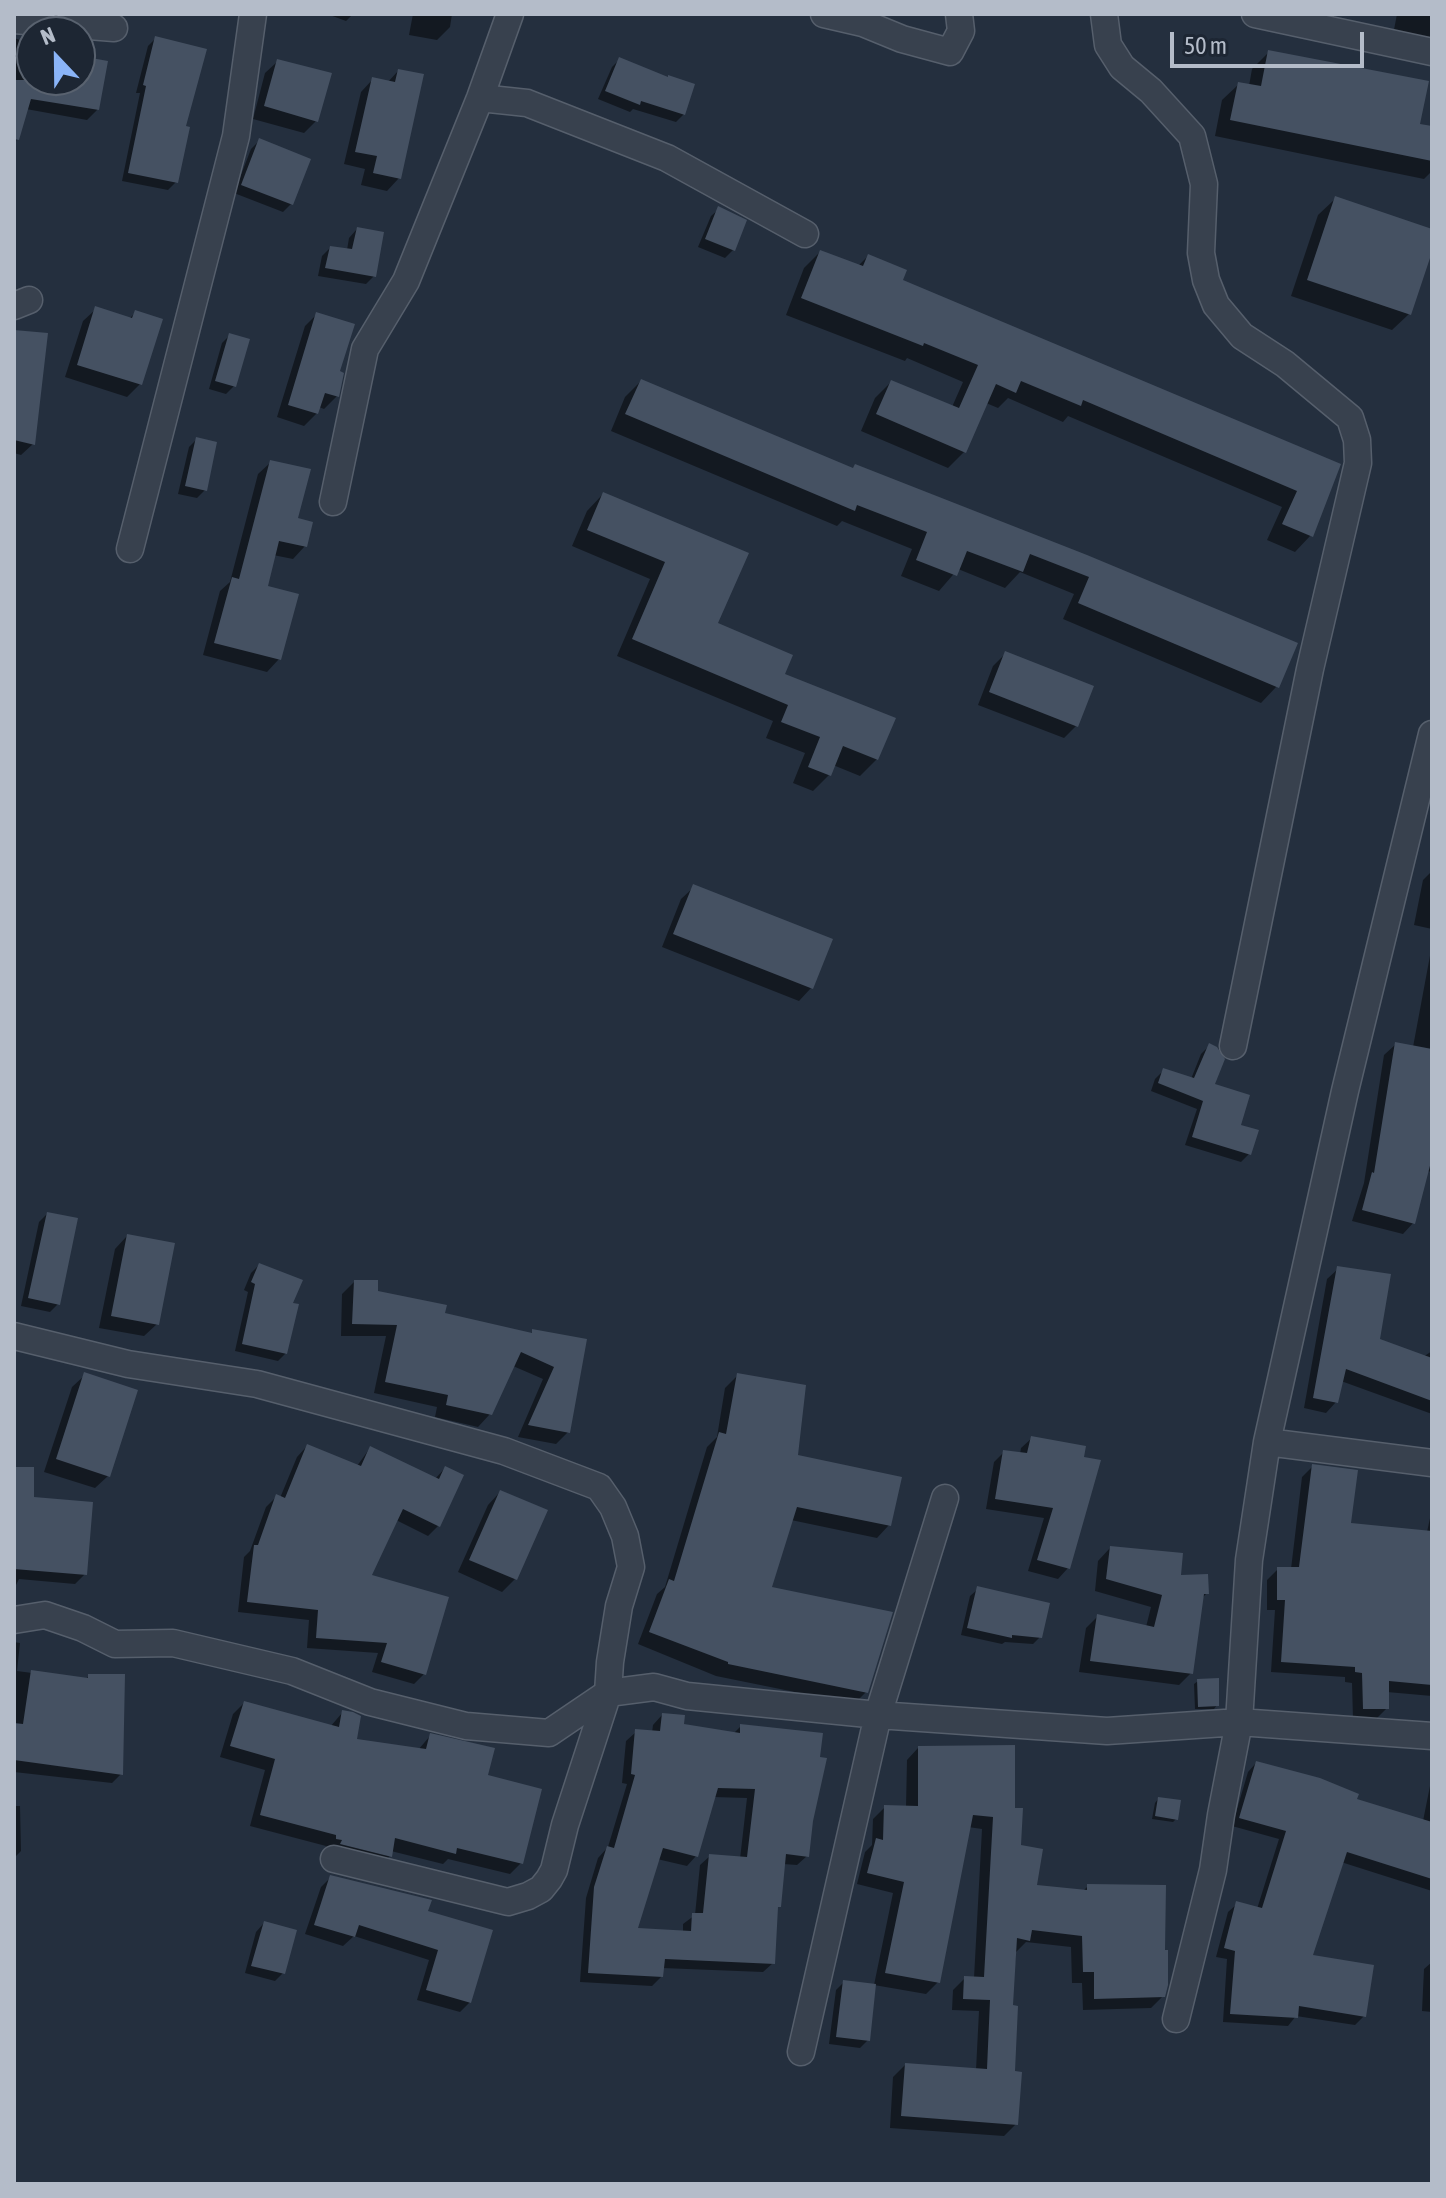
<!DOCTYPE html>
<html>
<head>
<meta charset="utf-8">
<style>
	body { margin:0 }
	#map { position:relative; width:1446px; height:2198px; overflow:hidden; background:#242f3e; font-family:"Asap Condensed",sans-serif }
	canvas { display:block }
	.frame { position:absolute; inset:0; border:16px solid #b4bcc9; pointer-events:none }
	.north { position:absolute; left:16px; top:16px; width:80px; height:80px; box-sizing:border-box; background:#1d2633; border:2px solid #59626f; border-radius:50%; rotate:338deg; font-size:22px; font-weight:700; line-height:32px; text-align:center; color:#b4bcc9 }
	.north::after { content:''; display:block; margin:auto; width:28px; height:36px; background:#8ab4f8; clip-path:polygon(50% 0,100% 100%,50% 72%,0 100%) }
	.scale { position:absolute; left:1170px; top:32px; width:194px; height:36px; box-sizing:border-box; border:4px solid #b4bcc9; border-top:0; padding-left:10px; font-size:24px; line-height:28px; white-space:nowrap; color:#b4bcc9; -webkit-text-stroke:6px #1d2633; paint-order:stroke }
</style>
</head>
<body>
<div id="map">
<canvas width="1446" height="2198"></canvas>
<div class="frame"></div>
<div class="north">N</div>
<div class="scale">50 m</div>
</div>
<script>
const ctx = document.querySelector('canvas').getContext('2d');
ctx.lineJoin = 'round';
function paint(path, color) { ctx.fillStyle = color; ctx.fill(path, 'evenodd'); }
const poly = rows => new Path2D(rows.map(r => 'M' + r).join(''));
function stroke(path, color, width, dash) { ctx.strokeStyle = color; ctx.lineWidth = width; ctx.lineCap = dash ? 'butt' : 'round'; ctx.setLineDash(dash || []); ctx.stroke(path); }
paint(poly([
	[327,14,353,14,346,21],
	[413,14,452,14,450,27,437,40,409,35],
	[1293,14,1337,14,1327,24],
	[1397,14,1432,14,1432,43,1393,35],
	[14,38,32,44,32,80,80,80,80,58,105,63,97,110,87,120,26,109,14,148],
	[156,38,176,182,168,190,122,181,140,93,136,93,148,46],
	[1269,52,1418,125,1432,128,1432,171,1424,179,1215,136,1222,100,1239,84,1249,86,1252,69],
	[620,59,667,79,684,114,676,122,633,109,630,112,598,99,612,67],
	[278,61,316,121,304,133,253,119,265,73],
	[398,71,399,178,387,191,361,185,365,169,344,164,361,92,373,79,387,83],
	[259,141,291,204,283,212,234,193,251,149],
	[1335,199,1432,231,1432,246,1409,314,1392,330,1291,296,1318,215],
	[719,209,733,250,725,258,698,247,711,216],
	[357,229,374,276,366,284,318,276,322,256,330,248,347,250,349,238],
	[820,252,858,266,868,256,901,281,1339,465,1311,535,1295,552,1267,540,1282,507,1068,416,1063,422,1008,398,998,408,986,403,965,451,948,468,861,431,875,398,891,382,952,407,963,382,907,358,905,361,786,315,804,268],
	[96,309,129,319,136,312,140,384,127,397,65,377,83,321],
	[317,314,338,373,337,396,324,409,319,407,317,413,304,426,277,417,305,326],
	[14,332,33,444,21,455,14,453],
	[230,335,234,386,226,394,209,389,222,343],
	[641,381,852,470,1086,557,1277,686,1261,703,1063,619,1074,594,1020,572,1005,588,958,569,939,591,901,576,912,549,842,521,837,526,611,431,625,397],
	[197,439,205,490,197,498,178,494,189,447],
	[271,462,305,546,293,559,273,555,265,588,279,659,267,672,203,655,220,591,230,582,258,474],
	[603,494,746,554,716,624,782,675,877,759,860,776,833,765,829,775,813,791,793,783,805,753,766,738,773,721,617,656,650,579,572,546,587,511],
	[1005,654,1076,726,1064,738,978,705,993,666],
	[1432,871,1432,929,1414,925,1423,880],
	[694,887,830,941,811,988,799,1001,662,947,681,899],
	[1432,945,1432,1172,1427,1171,1414,1222,1403,1234,1352,1221,1364,1183,1384,1055,1396,1044,1413,1047],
	[1209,1046,1212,1086,1239,1126,1249,1154,1241,1162,1185,1145,1197,1109,1151,1091,1155,1079,1163,1071,1191,1079,1201,1054],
	[47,1214,58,1304,50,1312,21,1306,39,1222],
	[127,1236,157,1324,144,1336,99,1328,115,1249],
	[259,1265,286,1353,278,1361,235,1351,248,1292,244,1290,251,1273],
	[1338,1269,1378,1340,1423,1357,1432,1351,1432,1414,1341,1381,1336,1402,1326,1413,1304,1408,1327,1279],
	[354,1282,375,1292,443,1315,530,1335,533,1331,585,1340,568,1432,556,1444,518,1437,543,1379,513,1366,490,1414,478,1427,435,1417,437,1407,374,1393,386,1336,341,1336,342,1294],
	[85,1375,108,1476,95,1488,44,1472,72,1387],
	[738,1375,796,1457,889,1525,877,1538,791,1520,770,1589,866,1692,854,1704,716,1676,638,1644,657,1594,665,1587,707,1447,717,1437,725,1388],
	[1032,1438,1084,1448,1068,1568,1058,1579,1028,1571,1044,1518,986,1509,994,1462,1004,1452,1020,1454,1021,1448],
	[307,1446,357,1466,370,1448,435,1479,445,1468,438,1526,428,1536,396,1520,369,1576,424,1674,414,1684,372,1672,378,1653,307,1648,309,1620,238,1612,244,1557,250,1551,266,1507,276,1497,280,1498,297,1457],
	[1313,1466,1349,1525,1427,1532,1432,1509,1432,1696,1387,1692,1387,1708,1376,1719,1353,1719,1352,1683,1345,1682,1345,1677,1271,1672,1275,1610,1267,1610,1267,1580,1278,1569,1291,1569,1302,1477],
	[14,1469,85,1574,75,1584,19,1579,14,1589],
	[500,1492,515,1579,502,1592,458,1572,488,1505],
	[1110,1548,1178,1577,1207,1593,1202,1598,1191,1673,1179,1685,1079,1672,1086,1628,1098,1616,1146,1627,1151,1607,1095,1591,1098,1561],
	[978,1589,1040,1637,1033,1644,1005,1642,1002,1644,961,1635,970,1596],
	[14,1642,20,1643,17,1671,85,1680,89,1676,121,1774,112,1783,14,1772],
	[1198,1681,1217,1705,1214,1709,1195,1709,1194,1684],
	[244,1703,330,1727,342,1713,355,1741,418,1750,430,1736,521,1863,510,1874,448,1859,443,1864,391,1851,390,1856,379,1867,325,1850,326,1846,250,1826,265,1770,220,1757,233,1714],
	[662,1715,682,1726,733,1734,741,1726,807,1856,797,1865,783,1864,776,1909,773,1963,763,1972,662,1968,662,1976,652,1986,580,1982,586,1898,598,1858,608,1847,627,1784,622,1783,626,1741,636,1732,652,1733,653,1725],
	[713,1797,747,1798,740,1859,710,1856,700,1865,695,1915,683,1924,683,1932,636,1929,657,1859,687,1866,696,1856],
	[918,1748,1013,1810,1019,1847,1034,1887,1083,1891,1088,1886,1163,1996,1151,2008,1083,2010,1082,1983,1072,1983,1071,1947,1026,1942,1016,1952,1011,2007,1016,2124,1004,2136,890,2128,893,2077,905,2065,976,2070,979,2011,952,2010,953,1990,965,1978,974,1978,982,1829,968,1827,938,1982,926,1994,874,1985,893,1893,857,1884,865,1852,872,1845,873,1819,885,1807,906,1807,907,1760],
	[1256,1763,1354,1801,1423,1821,1432,1776,1432,1891,1341,1862,1310,1957,1364,2016,1355,2025,1296,2016,1288,2026,1223,2022,1227,1959,1216,1957,1228,1912,1237,1904,1257,1909,1279,1839,1232,1826,1248,1772],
	[1158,1799,1176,1819,1173,1822,1152,1819,1155,1803],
	[14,1806,20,1806,21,1851,14,1858],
	[331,1877,426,1912,470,2002,460,2012,417,2000,429,1960,354,1936,343,1946,305,1934,321,1887],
	[264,1923,283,1973,275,1981,245,1973,256,1932],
	[1432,1962,1432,2012,1422,2011,1424,1969],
	[844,1982,868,2040,860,2048,829,2044,836,1990]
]), '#0007');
paint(poly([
	[155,36,207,49,186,126,190,127,178,183,128,173,146,86,143,85],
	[1268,50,1429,81,1420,124,1432,126,1432,161,1230,120,1238,82,1261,86],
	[80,56,108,61,99,110,31,99,19,140,14,139,14,80,80,80],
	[619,57,668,77,668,75,695,84,685,115,641,101,640,105,605,91],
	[277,59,332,73,318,122,264,106],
	[398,69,424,74,401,179,373,173,377,156,355,152,372,77,395,82],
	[259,138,311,159,293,205,241,185],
	[1335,196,1432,229,1432,252,1411,315,1307,280],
	[718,206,747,220,735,251,705,239],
	[357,227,384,232,376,277,325,268,330,246,352,249],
	[820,250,863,266,868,254,907,270,903,280,1341,464,1313,537,1282,524,1297,491,1083,400,1081,406,1021,381,1016,393,996,384,966,453,876,414,891,380,959,408,978,365,924,343,923,346,801,298],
	[95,306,132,318,135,310,163,319,142,385,77,365],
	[316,312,355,324,340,371,344,373,339,397,325,393,318,414,288,405],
	[14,330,48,333,35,445,14,440],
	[229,333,250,339,236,387,215,381],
	[641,379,853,468,855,464,1087,555,1298,643,1279,688,1078,603,1089,577,1030,554,1023,572,967,551,957,576,916,560,927,532,857,505,855,511,625,414],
	[196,437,217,442,207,491,185,486],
	[270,460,311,469,298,518,313,522,307,547,279,541,268,586,299,594,281,660,214,643,232,577,239,579],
	[603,492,749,553,718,623,793,655,785,674,896,718,878,760,843,746,831,776,808,767,820,737,781,722,788,705,632,639,665,562,587,530],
	[1005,651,1094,686,1078,727,989,692],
	[693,884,833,939,813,989,673,934],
	[1395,1042,1432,1049,1432,1158,1415,1224,1362,1210,1372,1172,1374,1173],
	[1209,1043,1217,1047,1225,1059,1215,1084,1250,1095,1241,1125,1259,1130,1251,1155,1192,1137,1203,1101,1158,1083,1163,1068,1194,1078],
	[47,1212,78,1218,60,1305,28,1298],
	[127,1234,175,1243,159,1325,111,1316],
	[259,1263,303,1280,293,1303,299,1304,287,1354,242,1344,255,1284,251,1282],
	[1337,1266,1391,1274,1380,1339,1432,1358,1432,1401,1346,1369,1338,1403,1313,1398],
	[354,1280,378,1280,378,1291,447,1305,445,1313,532,1333,532,1329,587,1339,570,1433,528,1425,554,1367,521,1352,492,1415,446,1405,448,1395,385,1382,397,1325,352,1324],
	[84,1372,138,1390,110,1477,56,1459],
	[737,1373,806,1385,798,1455,902,1477,891,1526,797,1507,772,1587,893,1612,868,1693,728,1664,728,1662,649,1632,669,1579,674,1581,719,1432,726,1434],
	[1031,1436,1086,1446,1084,1457,1101,1460,1070,1569,1037,1560,1053,1508,995,1499,1003,1450,1027,1453],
	[307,1444,361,1466,370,1446,439,1479,445,1466,464,1475,440,1527,403,1509,372,1575,449,1597,426,1675,381,1662,387,1643,316,1638,318,1610,247,1602,254,1545,258,1545,276,1494,285,1498],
	[1312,1464,1358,1470,1351,1523,1432,1531,1432,1685,1389,1681,1389,1709,1363,1709,1362,1673,1355,1672,1355,1667,1281,1662,1285,1600,1277,1600,1277,1567,1299,1567],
	[14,1467,34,1467,34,1497,93,1502,87,1575,14,1569],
	[500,1490,548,1510,517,1580,469,1560],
	[1110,1546,1183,1553,1181,1575,1208,1574,1209,1594,1204,1594,1193,1674,1090,1661,1097,1614,1154,1627,1162,1595,1106,1579],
	[977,1586,1050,1603,1042,1638,1012,1635,1012,1638,967,1628],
	[31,1670,88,1678,88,1674,125,1674,123,1775,14,1760,14,1723,23,1724],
	[1219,1678,1219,1706,1198,1707,1197,1679],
	[244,1701,339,1727,342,1710,353,1712,361,1716,357,1739,426,1749,430,1733,495,1748,488,1775,542,1789,523,1864,457,1848,456,1854,395,1838,392,1857,340,1844,342,1840,336,1839,336,1835,260,1815,275,1759,230,1746],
	[662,1713,685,1715,684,1724,740,1733,740,1724,823,1733,820,1757,827,1758,813,1821,809,1857,786,1854,781,1907,778,1907,775,1964,665,1959,663,1977,588,1973,594,1887,607,1846,614,1848,635,1775,631,1774,635,1729,660,1731],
	[718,1788,755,1789,747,1857,709,1854,703,1913,692,1913,691,1931,638,1928,663,1848,698,1857],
	[1015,1745,1015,1808,1023,1808,1021,1845,1043,1849,1037,1885,1087,1890,1087,1884,1166,1885,1165,1950,1168,1950,1168,1985,1165,1997,1094,1999,1094,1972,1083,1972,1082,1936,1032,1930,1030,1941,1017,1938,1013,2005,1018,2006,1015,2071,1022,2072,1018,2125,901,2116,905,2063,987,2069,990,2000,963,1999,964,1976,984,1977,993,1817,973,1815,940,1983,885,1973,904,1882,867,1873,876,1838,883,1840,884,1805,918,1806,918,1746],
	[1256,1761,1320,1778,1359,1794,1357,1799,1432,1822,1432,1879,1347,1852,1313,1955,1374,1965,1366,2017,1299,2006,1298,2018,1230,2014,1235,1951,1224,1948,1236,1901,1262,1908,1286,1831,1239,1818],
	[1158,1797,1181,1800,1178,1820,1155,1816],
	[330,1875,432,1900,428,1911,493,1930,471,2003,426,1990,438,1950,359,1925,355,1937,314,1925],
	[264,1921,297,1930,285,1974,251,1966],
	[843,1980,876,1984,870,2041,836,2037]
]), '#455162');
const street = poly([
	[824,14,863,23,902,39,950,52,961,31,959,14],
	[1104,14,1108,45,1122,67,1151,91,1192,136,1204,184,1201,253,1206,280,1216,305,1242,336,1285,364,1350,418,1357,440,1358,463,1310,669,1233,1046],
	[1255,14,1432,52],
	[14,20,114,28],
	[480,98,527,103,667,158,805,234],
	[14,306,29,300],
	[333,502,365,349,406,281,480,98,510,14],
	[130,549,236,136,253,14],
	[14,1336,128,1364,257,1384,504,1451,599,1487,613,1507,625,1536,631,1567,619,1606,610,1662,608,1693,565,1825,554,1870,549,1879,541,1889,528,1896,508,1902,334,1859],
	[1267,1442,1432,1463],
	[14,1620,45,1615,83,1628,115,1644,173,1643,292,1671,370,1702,466,1726,549,1733,608,1693,654,1687,687,1696,878,1715,1107,1731,1239,1722,1432,1736],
	[1176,2019,1213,1870,1221,1815,1239,1722,1249,1560,1267,1442,1345,1091,1432,734],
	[801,2052,878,1715,945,1498]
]);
stroke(street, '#565f6c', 29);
stroke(street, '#38414e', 26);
</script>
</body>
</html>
